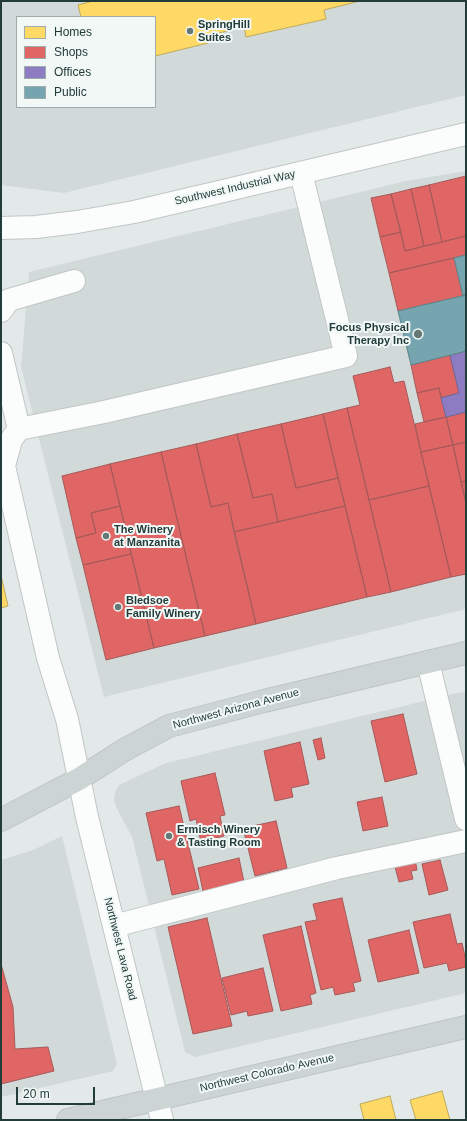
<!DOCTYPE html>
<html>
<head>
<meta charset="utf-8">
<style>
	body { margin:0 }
	#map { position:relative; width:467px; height:1121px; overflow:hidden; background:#e3e9e8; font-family:Arial,sans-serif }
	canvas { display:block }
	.frame { position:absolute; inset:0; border:2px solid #223c3a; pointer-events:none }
	.legend { position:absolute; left:16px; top:16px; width:140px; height:92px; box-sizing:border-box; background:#f1f8f6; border:1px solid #9eadab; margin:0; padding:5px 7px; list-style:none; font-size:12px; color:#223c3a }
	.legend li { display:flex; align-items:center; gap:8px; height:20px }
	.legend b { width:20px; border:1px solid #9eadab }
	.scale { position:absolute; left:16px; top:1087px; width:79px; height:18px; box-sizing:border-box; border:2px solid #223c3a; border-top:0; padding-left:5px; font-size:12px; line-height:14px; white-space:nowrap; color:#223c3a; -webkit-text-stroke:3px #f1f8f6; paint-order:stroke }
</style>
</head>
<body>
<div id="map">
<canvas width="467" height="1121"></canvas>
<div class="frame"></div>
<ul class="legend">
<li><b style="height:11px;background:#ffd966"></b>Homes</li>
<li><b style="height:11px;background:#e06666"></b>Shops</li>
<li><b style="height:11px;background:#8e7cc3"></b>Offices</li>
<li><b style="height:11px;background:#76a5af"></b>Public</li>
</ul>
<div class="scale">20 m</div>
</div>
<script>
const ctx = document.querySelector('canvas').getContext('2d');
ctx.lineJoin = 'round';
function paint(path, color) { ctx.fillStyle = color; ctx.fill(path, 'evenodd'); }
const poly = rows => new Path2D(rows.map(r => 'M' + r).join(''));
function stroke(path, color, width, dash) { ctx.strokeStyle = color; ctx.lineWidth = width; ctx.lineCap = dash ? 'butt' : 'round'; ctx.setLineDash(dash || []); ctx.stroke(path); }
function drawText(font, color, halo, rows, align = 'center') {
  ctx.font = font + ' Arial,sans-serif'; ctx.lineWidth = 4; ctx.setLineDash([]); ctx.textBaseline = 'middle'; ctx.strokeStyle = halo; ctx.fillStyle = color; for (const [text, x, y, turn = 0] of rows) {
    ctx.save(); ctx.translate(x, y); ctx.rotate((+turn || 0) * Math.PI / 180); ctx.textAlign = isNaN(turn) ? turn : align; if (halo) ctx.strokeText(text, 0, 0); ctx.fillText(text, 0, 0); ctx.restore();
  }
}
paint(poly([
	[1,1,466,1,466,95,64,193,1,185],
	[17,17,155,17,155,107,17,107],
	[466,171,466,609,104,697,21,367,29,272,406,181],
	[466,691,466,993,195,1057,185,1052,132,837,117,809,114,800,115,792,119,785,166,763],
	[62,836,117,1064,113,1071,1,1097,1,860,33,850]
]), '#d1dad8');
const homes = poly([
	[93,1,360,1,324,10,326,19,246,37,244,27,206,36,208,43,155,56,155,17,81,17,78,5,93,1],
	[1,575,8,606,1,608,1,575],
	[442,1091,450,1120,416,1120,410,1100,442,1091],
	[390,1096,396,1120,364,1120,360,1104,390,1096]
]);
paint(homes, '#ffd966');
stroke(homes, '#bdaa59', 1);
const shops = poly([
	[466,176,466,236,442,242,429,185,466,176],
	[429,185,442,242,424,246,411,189,429,185],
	[411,189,424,246,405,251,391,194,411,189],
	[391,194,401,232,380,237,371,198,391,194],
	[401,232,405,251,466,236,466,255,389,273,380,237,401,232],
	[454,258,463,296,398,311,389,273,454,258],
	[450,355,459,393,441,398,439,388,417,393,411,365,450,355],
	[390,367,394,383,404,381,429,486,369,500,347,408,360,405,353,376,390,367],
	[439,388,446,417,424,422,417,393,439,388],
	[347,408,391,592,367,597,323,414,347,408],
	[466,412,466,442,453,445,446,417,466,412],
	[323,414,338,478,296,488,281,424,323,414],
	[446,417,453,445,421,452,415,424,446,417],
	[281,424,296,488,338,478,345,506,278,522,272,494,253,498,237,434,281,424],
	[237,434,253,498,272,494,278,522,234,532,228,503,211,507,196,444,237,434],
	[466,442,466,481,461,482,453,445,466,442],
	[196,444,211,507,228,503,256,624,205,636,161,452,196,444],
	[453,445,466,503,466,574,451,577,421,452,453,445],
	[161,452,205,636,154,648,110,464,161,452],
	[110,464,120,506,91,513,96,533,76,538,62,476,110,464],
	[466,481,466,503,461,482,466,481],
	[429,486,451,577,391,592,369,500,429,486],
	[120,506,131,554,83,565,76,538,96,533,91,513,120,506],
	[345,506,367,597,256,624,234,532,345,506],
	[131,554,154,648,106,660,83,565,131,554],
	[403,714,417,774,385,782,371,721,403,714],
	[321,738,325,758,318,760,313,740,321,738],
	[300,742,309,784,291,788,293,797,275,801,264,751,300,742],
	[215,773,225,815,220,816,224,836,201,842,196,819,190,821,181,781,215,773],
	[382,797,388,826,363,831,357,802,382,797],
	[179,806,199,889,172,895,164,859,157,861,146,813,179,806],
	[276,821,287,868,255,876,243,828,276,821],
	[414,854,417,870,411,871,413,879,399,882,393,859,414,854],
	[239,858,244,882,203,891,198,868,239,858],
	[440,860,448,890,429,895,422,864,440,860],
	[342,898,361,981,353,983,355,991,335,995,333,987,321,990,305,922,317,920,313,904,342,898],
	[450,914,457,944,462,943,466,961,466,967,449,971,447,963,424,968,413,922,450,914],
	[207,918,232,1026,193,1034,168,927,207,918],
	[301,926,316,993,310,995,312,1004,281,1011,263,935,301,926],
	[409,930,419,973,378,982,368,940,409,930],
	[1,964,13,1007,15,1049,48,1047,54,1071,1,1084,1,964],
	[263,968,273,1011,248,1016,247,1011,231,1015,222,978,263,968]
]);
paint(shops, '#e06666');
stroke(shops, '#a75959', 1);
const offices = poly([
	[466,351,466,412,446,417,441,398,459,393,450,355,466,351]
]);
paint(offices, '#8e7cc3');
stroke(offices, '#6e699a', 1);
const public = poly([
	[466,255,466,295,463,296,454,258,466,255],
	[466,295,466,351,411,365,398,311,466,295]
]);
paint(public, '#76a5af');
stroke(public, '#5d868c', 1);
const minor = poly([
	[1,228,36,227,77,222,134,212,466,134],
	[1,311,9,300,74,281],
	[1,353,19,429,104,412,346,356,301,173],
	[19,429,11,440,4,466,48,658,67,719,87,817,162,1120],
	[428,662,466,819],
	[114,926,337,868,466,841]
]);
const major = poly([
	[1,820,79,779,124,750,169,726,264,701,466,653],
	[68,1120,466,1027]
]);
stroke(minor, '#c0c6c5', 24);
stroke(major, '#bcc5c4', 24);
stroke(minor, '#fbfcfc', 22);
stroke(major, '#cdd5d4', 22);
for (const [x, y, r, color] of [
	[190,31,4,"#667977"],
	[418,334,5,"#667977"],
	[106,536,4,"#667977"],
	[118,607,4,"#667977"],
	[169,836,4,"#667977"]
]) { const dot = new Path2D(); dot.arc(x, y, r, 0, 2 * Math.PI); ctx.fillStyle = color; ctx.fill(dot); stroke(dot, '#f1f8f6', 1.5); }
drawText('bold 11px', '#223c3a', '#f1f8f6', [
	["SpringHill",198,25],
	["Suites",198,38],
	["Focus Physical",409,328,"right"],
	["Therapy Inc",409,341,"right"],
	["The Winery",114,530],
	["at Manzanita",114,543],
	["Bledsoe",126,601],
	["Family Winery",126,614],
	["Ermisch Winery",177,830],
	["& Tasting Room",177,843]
], 'left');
drawText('11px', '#223c3a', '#f1f8f6', [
	["Southwest Industrial Way",235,188,-13],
	["Northwest Arizona Avenue",236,709,-15],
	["Northwest Lava Road",120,949,76],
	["Northwest Colorado Avenue",267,1073,-13]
]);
</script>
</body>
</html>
